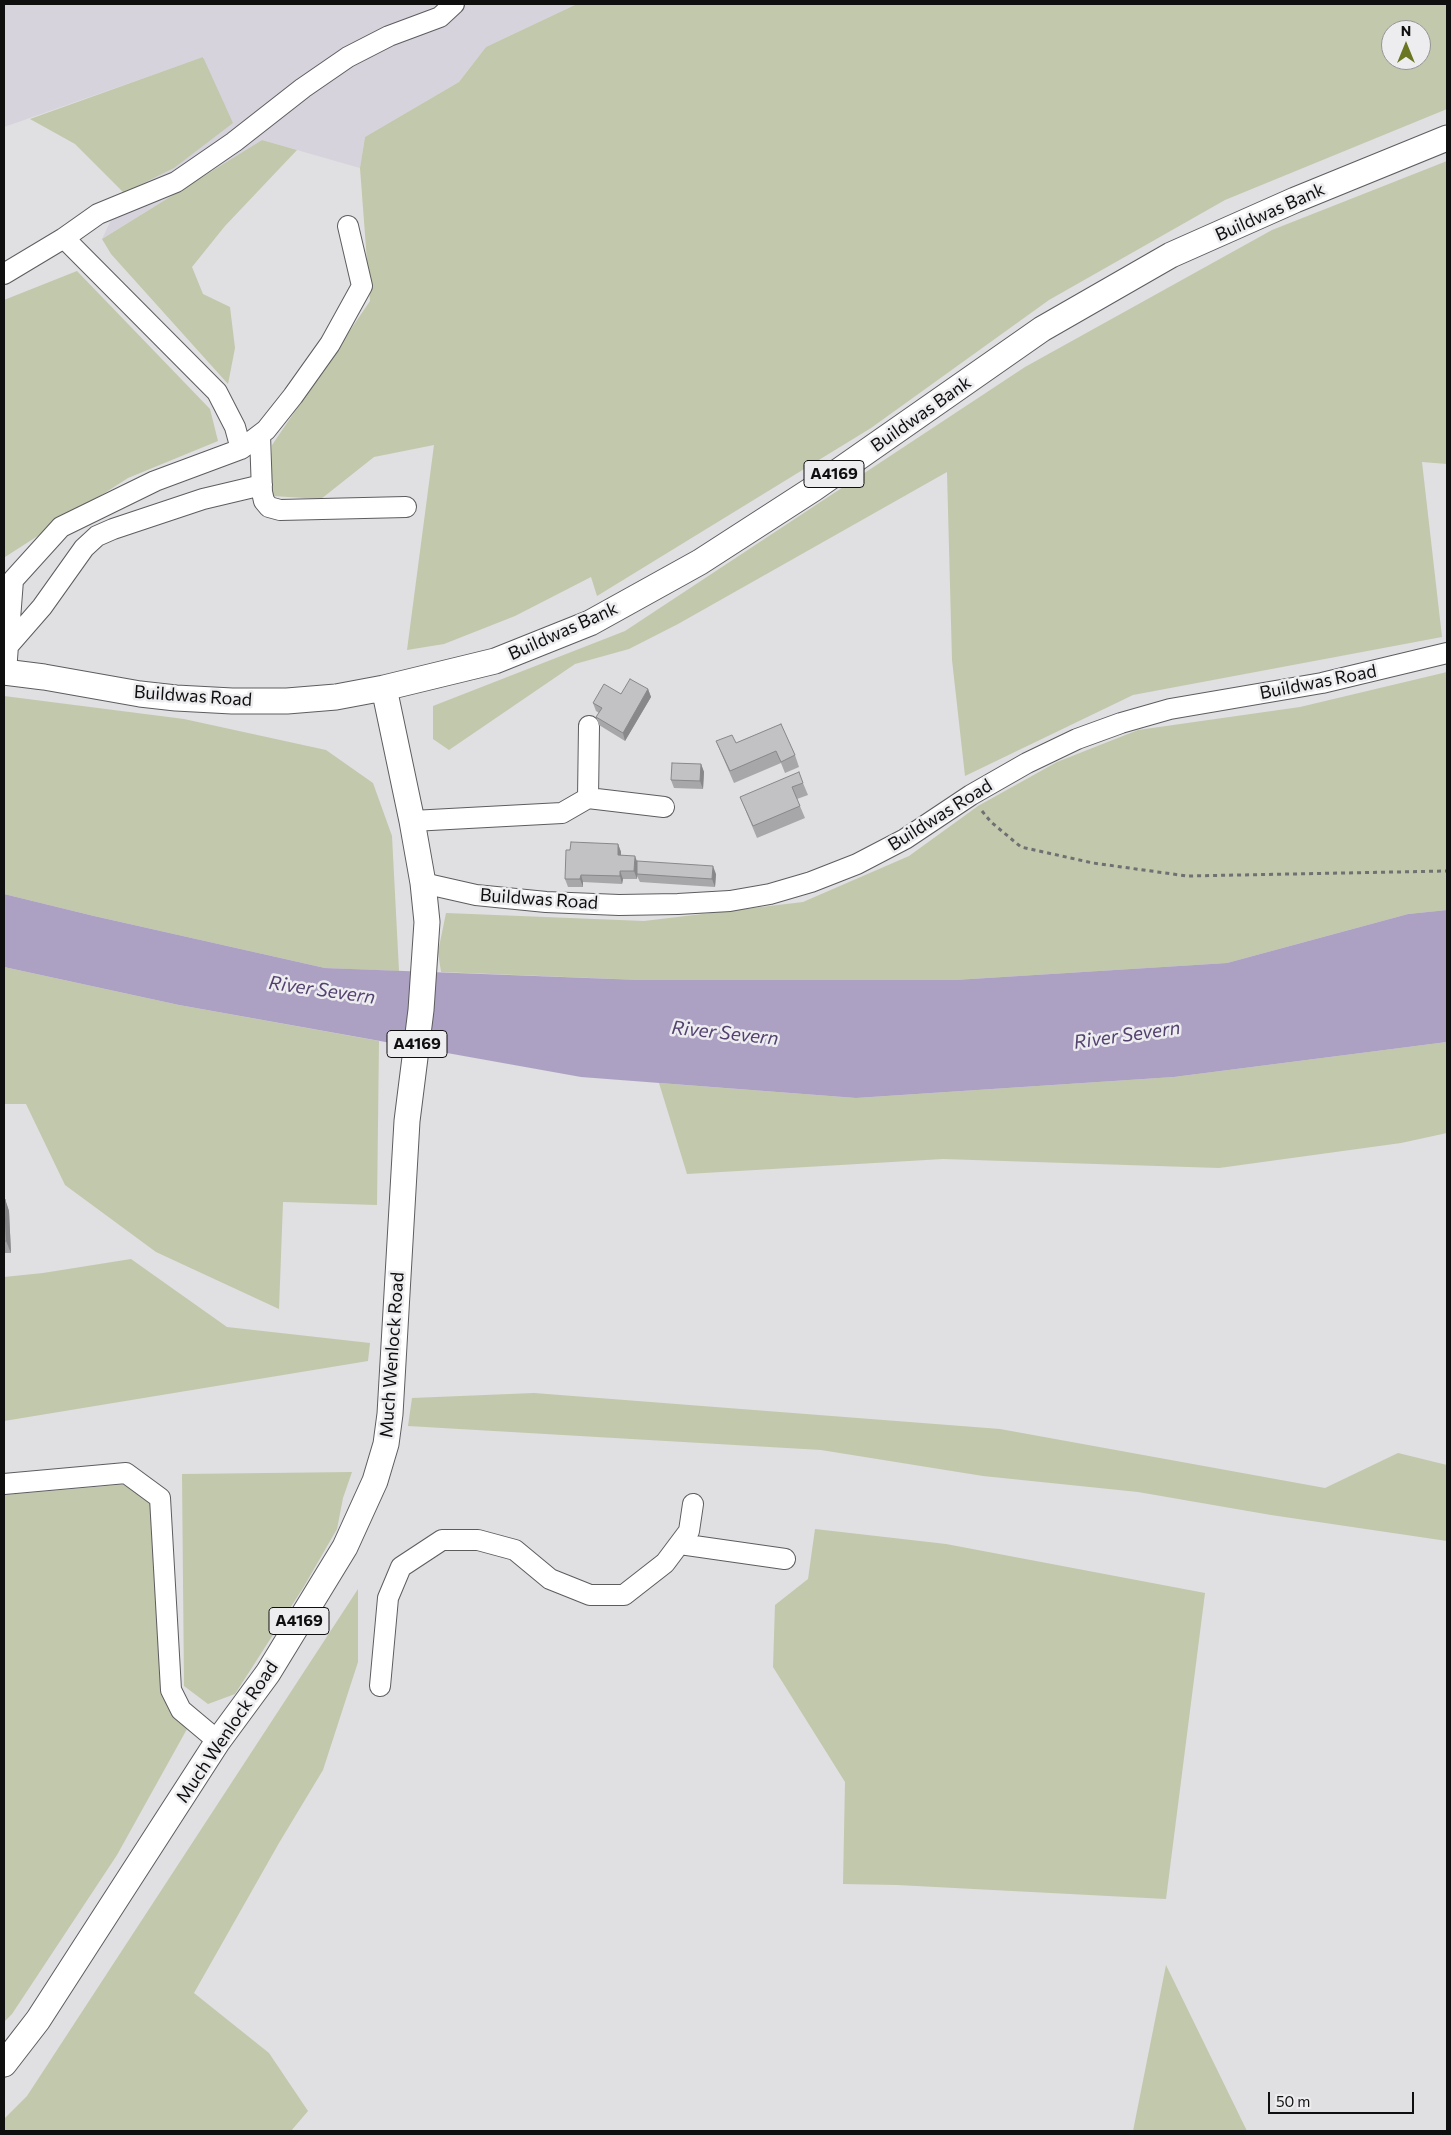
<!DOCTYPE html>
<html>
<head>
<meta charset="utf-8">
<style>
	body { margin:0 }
	#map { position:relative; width:1451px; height:2135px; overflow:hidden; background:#e0dfe2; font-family:Commissioner,sans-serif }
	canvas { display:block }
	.frame { position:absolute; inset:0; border:5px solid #100f10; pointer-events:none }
	.north { position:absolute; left:1381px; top:20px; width:50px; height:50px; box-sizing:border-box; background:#edecef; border:1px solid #959496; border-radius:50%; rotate:0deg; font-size:14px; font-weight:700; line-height:20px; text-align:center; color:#100f10 }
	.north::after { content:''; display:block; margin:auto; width:18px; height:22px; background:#6a7621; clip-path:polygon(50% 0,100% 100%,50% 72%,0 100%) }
	.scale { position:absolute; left:1268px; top:2092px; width:146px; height:22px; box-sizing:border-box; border:2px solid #100f10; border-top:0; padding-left:6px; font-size:15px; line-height:18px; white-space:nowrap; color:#100f10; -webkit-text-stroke:4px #edecef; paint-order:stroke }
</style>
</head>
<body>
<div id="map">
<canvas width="1451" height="2135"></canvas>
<div class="frame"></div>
<div class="north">N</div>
<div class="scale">50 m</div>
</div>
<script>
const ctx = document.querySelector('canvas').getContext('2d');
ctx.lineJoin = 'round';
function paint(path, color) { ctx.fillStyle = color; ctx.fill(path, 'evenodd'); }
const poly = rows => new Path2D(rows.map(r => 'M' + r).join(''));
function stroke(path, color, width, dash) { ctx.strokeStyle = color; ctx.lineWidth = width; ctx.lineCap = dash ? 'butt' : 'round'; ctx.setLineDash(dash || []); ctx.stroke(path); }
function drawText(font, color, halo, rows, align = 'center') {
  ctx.font = font + ' Commissioner,sans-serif'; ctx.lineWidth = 5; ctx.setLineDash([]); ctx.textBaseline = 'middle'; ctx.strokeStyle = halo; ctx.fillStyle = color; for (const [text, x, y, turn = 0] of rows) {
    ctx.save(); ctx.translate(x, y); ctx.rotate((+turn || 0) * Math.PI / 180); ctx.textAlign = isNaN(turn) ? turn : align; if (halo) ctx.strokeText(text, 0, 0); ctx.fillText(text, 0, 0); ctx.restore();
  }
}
paint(poly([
	[4,4,577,4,486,47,459,82,365,137,360,168,262,140,102,239,124,193,174,168,204,57,4,127]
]), '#d6d3dd');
paint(poly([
	[577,4,1447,4,1447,109,1225,200,1049,300,871,428,597,596,591,577,515,616,444,644,407,650,434,445,374,457,321,499,272,496,272,445,370,301,360,168,365,137,459,82,486,47],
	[1391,30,1421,30,1421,60,1391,60],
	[203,57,233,123,174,168,124,193,75,144,30,119],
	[262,140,297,150,225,226,192,267,203,294,230,307,235,348,228,384,111,254,102,239],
	[1447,161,1447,464,1422,462,1442,637,1133,695,965,776,952,660,947,472,678,624,629,649,575,664,449,750,433,739,433,706,625,631,1025,367,1272,230],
	[77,271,210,409,218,441,128,478,5,557,4,565,4,300],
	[1447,672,1447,910,1408,914,1227,963,955,980,640,980,441,972,438,952,446,913,644,921,803,902,909,856,978,806,1057,762,1138,730,1300,707],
	[4,696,184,719,326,750,373,783,392,836,399,971,325,968,94,916,4,894],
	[4,967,179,1005,379,1041,377,1205,283,1202,279,1309,156,1252,65,1185,26,1104,4,1104],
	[1447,1042,1447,1133,1401,1143,1219,1168,943,1159,687,1174,659,1083,856,1098,1174,1077],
	[131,1259,227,1327,370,1343,368,1361,4,1421,4,1277,43,1273],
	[534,1393,1000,1429,1325,1488,1398,1453,1447,1465,1447,1541,1271,1515,1138,1492,983,1476,821,1450,408,1426,412,1398],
	[352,1472,343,1498,337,1529,303,1588,235,1694,208,1704,184,1686,182,1474],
	[129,1484,152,1500,161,1690,187,1729,117,1855,12,2014,4,2022,4,1495],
	[815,1529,946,1544,1205,1593,1166,1899,897,1885,843,1884,845,1782,773,1667,775,1605,808,1579],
	[358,1589,358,1662,323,1770,279,1843,194,1993,269,2053,308,2111,291,2131,4,2131,4,2119,27,2096],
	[1166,1965,1247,2131,1133,2131]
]), '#c2c8ab');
paint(poly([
	[4,894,94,916,325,968,640,980,955,980,1227,963,1408,914,1447,910,1447,1042,1174,1077,856,1098,581,1077,179,1005,4,967]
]), '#ada1c3');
const minor = poly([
	[4,274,64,238],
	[260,435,262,492,264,501,269,507,280,510,406,507],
	[241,449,266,430,293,396,330,344,362,286,348,226],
	[8,646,42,607,84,548,97,536,113,529,203,499,262,485],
	[6,672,13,580,61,527,155,481,241,449,235,427,217,392,64,238,98,214,176,182,234,142,303,88,348,57,389,36,440,17,454,4],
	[588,798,664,807],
	[412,821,562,813,588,798,589,726],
	[423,883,476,895,546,902,619,905,678,904,730,901,770,894,811,882,857,864,905,839,971,795,1027,763,1077,739,1121,723,1170,709,1322,683,1447,653],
	[4,1484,126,1473,160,1498,171,1690,181,1710,218,1741],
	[680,1544,785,1559],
	[380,1686,388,1598,401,1567,442,1540,478,1540,515,1550,550,1579,590,1595,624,1595,665,1563,689,1531,693,1504]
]);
const major = poly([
	[4,672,44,677,140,694,176,698,232,701,287,701,336,697,384,688],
	[4,2064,38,2020,218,1741,268,1673,345,1547,375,1481,386,1444,390,1414,407,1121,421,1010,427,922,423,883,412,821,384,688,495,661,590,623,700,562,813,489,1042,329,1171,255,1295,200,1447,138]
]);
stroke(minor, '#5d5c5f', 22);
stroke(major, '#5d5c5f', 27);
stroke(poly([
	[982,811,991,822,1021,847,1093,863,1187,876,1447,871]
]), '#706f71', 3, [4, 4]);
stroke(minor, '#fff', 20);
stroke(major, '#fff', 25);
paint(poly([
	[648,689,651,697,625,741,599,725,596,717,599,713,596,711,593,703,621,694],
	[781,724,795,755,799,767,785,773,781,763,734,783,721,753,716,741,736,743],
	[701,764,704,772,703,789,674,788,671,780],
	[803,783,808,795,797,799,805,818,757,838,740,797],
	[618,844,621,852,621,855,637,863,716,874,715,887,640,882,637,876,637,879,623,879,622,884,583,882,583,887,568,887,565,879,570,850],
	[4,1199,5,1199,9,1211,11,1253,4,1253]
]), '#a7a6a9');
paint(poly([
	[648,689,651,697,625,741,623,733],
	[701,764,704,772,703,789,700,781],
	[618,844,621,852,620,863,618,855],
	[635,856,638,864,637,879,634,871],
	[713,866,716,874,715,887,712,879],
	[620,871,623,879,622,884,620,876],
	[581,875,583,882,583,887,580,879],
	[5,1199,9,1211,11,1253,6,1241]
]), '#888789');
const building = poly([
	[630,679,648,689,623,733,596,717,602,708,593,703,604,684,621,694,630,679],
	[781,724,795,755,781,762,776,751,730,771,716,741,732,735,736,743,781,724],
	[672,763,701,764,700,781,671,780,672,763],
	[799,772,803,783,792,787,800,806,753,826,740,797,799,772],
	[571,842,618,844,618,855,635,856,634,871,620,871,620,876,581,875,580,879,565,879,566,850,570,850,571,842],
	[637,861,713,866,712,879,637,874,637,861],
	[4,1199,5,1199,6,1241,4,1241,4,1199]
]);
paint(building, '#c2c1c4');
stroke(building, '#888789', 1);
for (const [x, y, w] of [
	[834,474,60],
	[417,1044,60],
	[299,1621,60]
]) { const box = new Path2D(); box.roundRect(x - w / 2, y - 13.5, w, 27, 4); ctx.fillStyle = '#edecef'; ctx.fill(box); stroke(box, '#100f10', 1); }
drawText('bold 16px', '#100f10', null, [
	["A4169",834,474],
	["A4169",417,1044],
	["A4169",299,1621]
]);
drawText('18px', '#100f10', '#edecef', [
	["Buildwas Bank",1270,212,-24],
	["Buildwas Bank",921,414,-35],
	["Buildwas Bank",563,631,-24],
	["Buildwas Road",1318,682,-11],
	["Buildwas Road",193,696,4],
	["Buildwas Road",940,815,-32],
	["Buildwas Road",539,899,4],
	["Much Wenlock Road",392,1355,-86],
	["Much Wenlock Road",227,1732,-56]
]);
drawText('italic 19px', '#534170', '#edecef', [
	["River Severn",322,990,8],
	["River Severn",725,1033,6],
	["River Severn",1127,1035,-8]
]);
</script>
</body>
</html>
